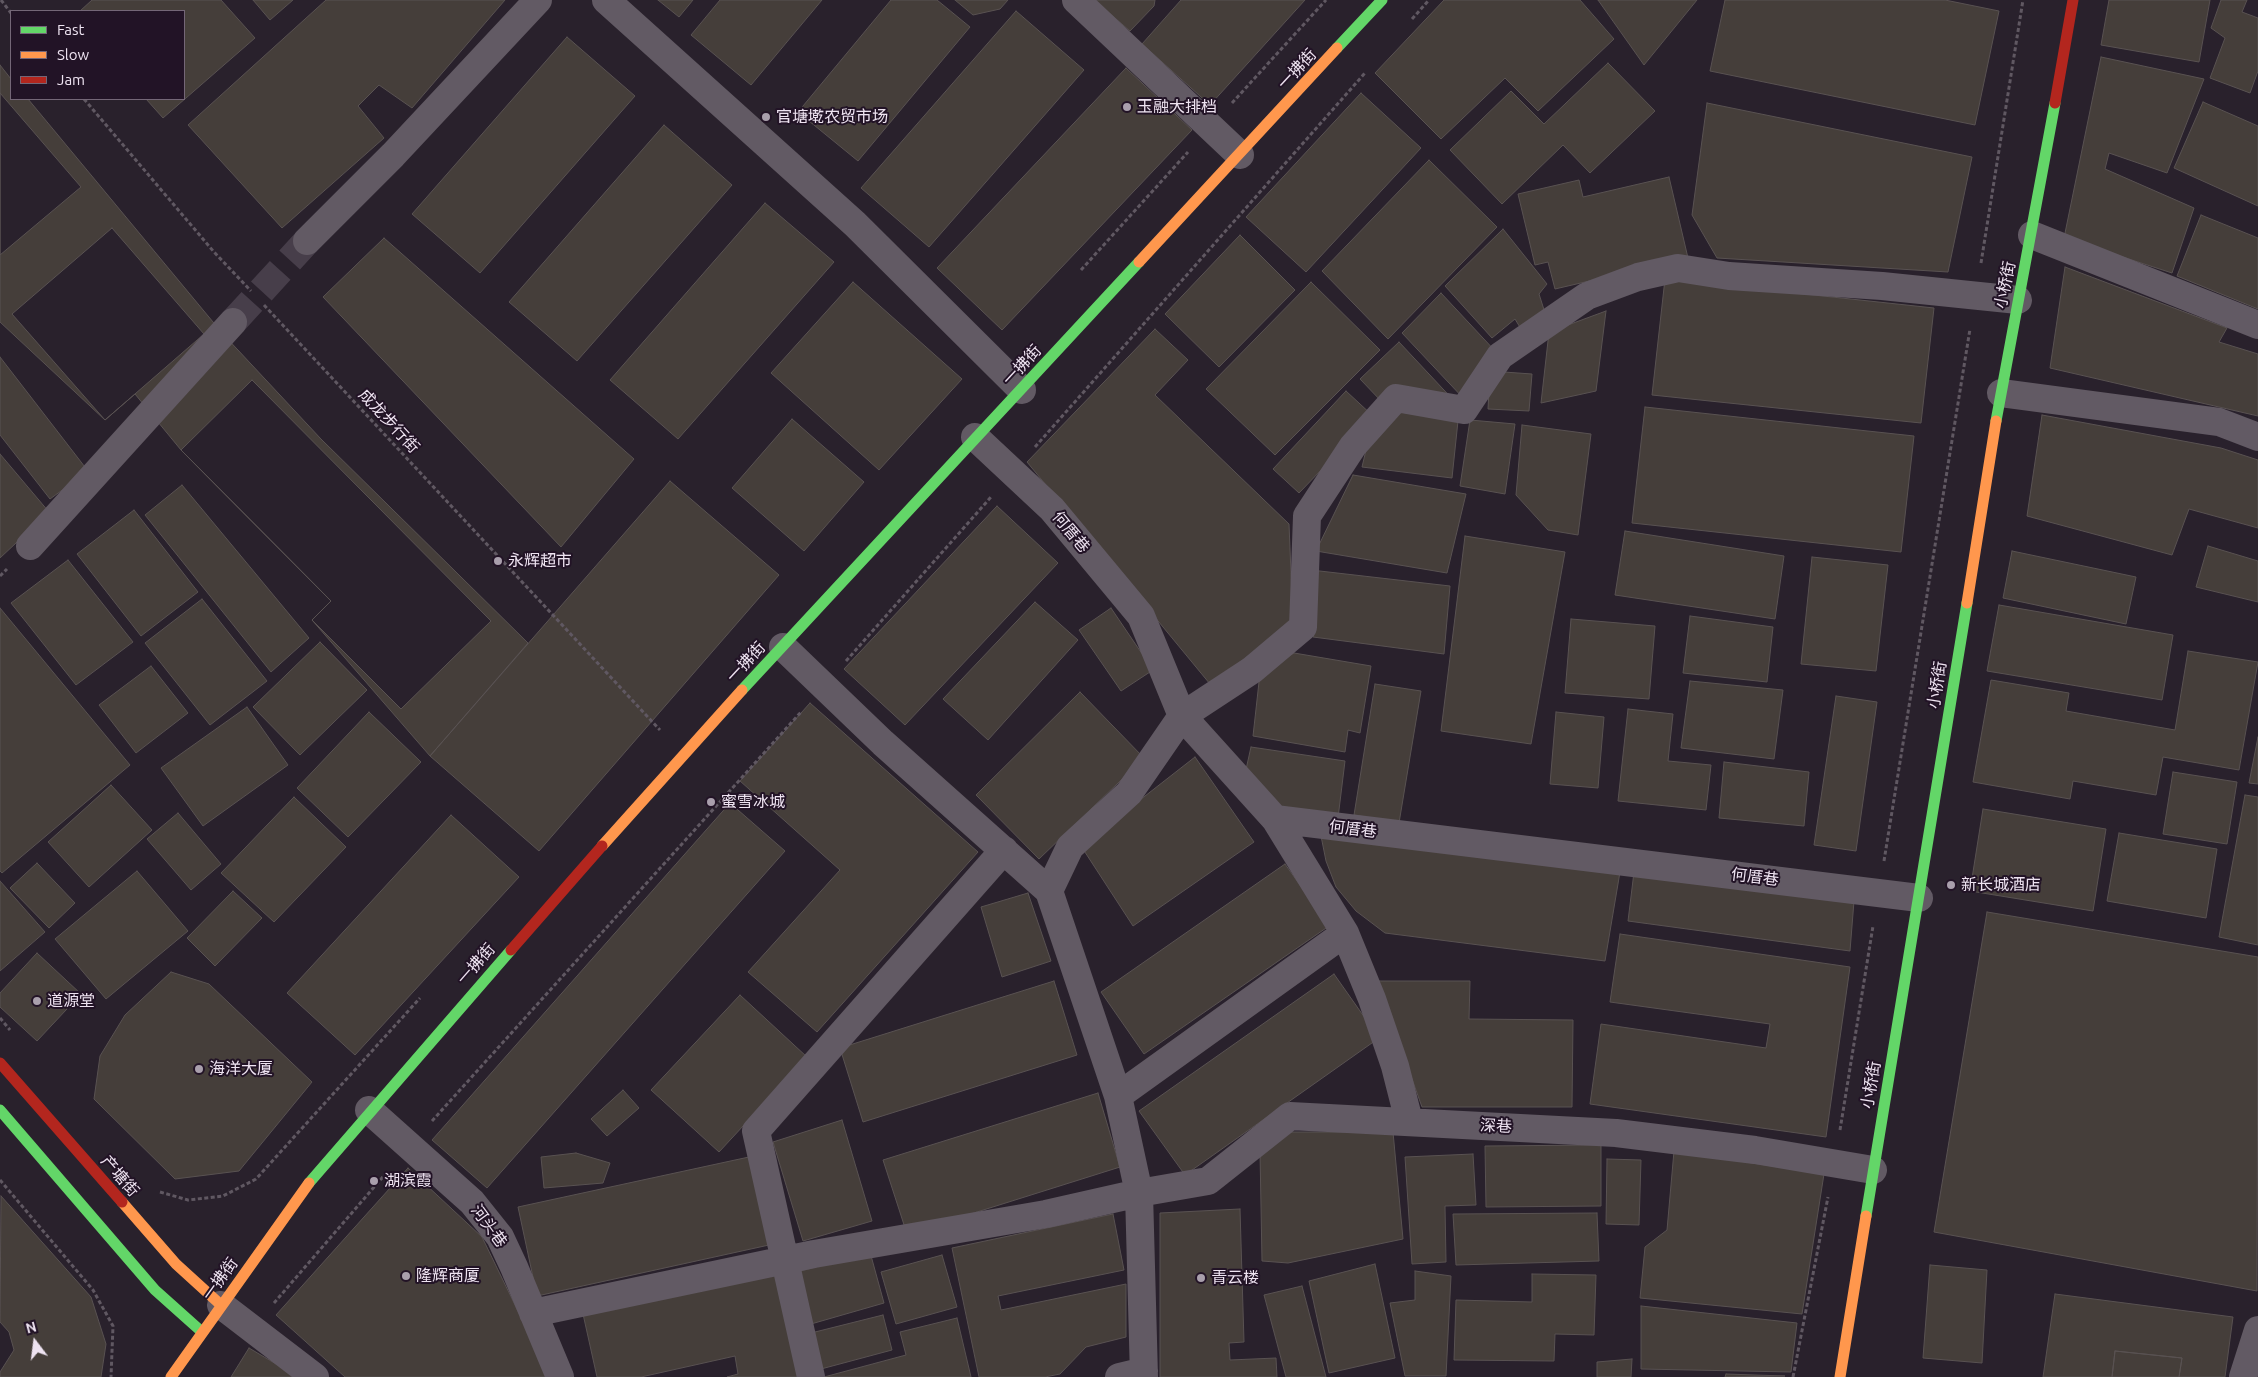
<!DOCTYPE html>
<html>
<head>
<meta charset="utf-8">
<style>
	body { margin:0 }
	#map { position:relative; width:2258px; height:1377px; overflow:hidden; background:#29212c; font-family:Ubuntu,sans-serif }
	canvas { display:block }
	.legend { position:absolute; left:10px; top:10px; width:175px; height:90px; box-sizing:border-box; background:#221326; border:1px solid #746677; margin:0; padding:6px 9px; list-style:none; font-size:15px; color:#eee3f1 }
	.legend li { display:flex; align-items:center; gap:10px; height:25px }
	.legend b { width:25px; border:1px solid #746677 }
	.north { position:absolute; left:10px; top:1317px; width:50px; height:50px; -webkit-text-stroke:4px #221326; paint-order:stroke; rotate:345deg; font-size:14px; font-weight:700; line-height:20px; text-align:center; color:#eee3f1 }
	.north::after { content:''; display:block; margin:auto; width:18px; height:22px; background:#eee3f1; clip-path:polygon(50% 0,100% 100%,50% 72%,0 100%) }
</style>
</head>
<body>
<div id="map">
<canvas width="2258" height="1377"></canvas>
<ul class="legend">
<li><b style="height:6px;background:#63d668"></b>Fast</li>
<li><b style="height:6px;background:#ff974d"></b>Slow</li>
<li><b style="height:6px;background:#b3261e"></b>Jam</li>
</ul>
<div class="north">N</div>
</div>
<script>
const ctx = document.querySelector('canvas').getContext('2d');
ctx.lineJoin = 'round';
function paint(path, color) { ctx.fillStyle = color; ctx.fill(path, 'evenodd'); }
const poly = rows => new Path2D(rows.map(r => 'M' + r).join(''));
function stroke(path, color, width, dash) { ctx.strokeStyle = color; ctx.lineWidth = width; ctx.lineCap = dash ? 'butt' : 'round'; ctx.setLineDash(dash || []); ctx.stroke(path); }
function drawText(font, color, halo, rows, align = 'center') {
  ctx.font = font + ' Ubuntu,"Noto Sans SC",sans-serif'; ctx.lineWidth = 4; ctx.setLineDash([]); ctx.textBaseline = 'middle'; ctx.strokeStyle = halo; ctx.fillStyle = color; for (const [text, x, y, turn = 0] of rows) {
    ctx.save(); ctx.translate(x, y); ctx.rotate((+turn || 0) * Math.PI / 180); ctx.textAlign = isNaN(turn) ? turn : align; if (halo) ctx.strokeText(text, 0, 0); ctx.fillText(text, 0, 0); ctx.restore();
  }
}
const building = poly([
	[92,0,221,0,255,38,163,118,146,99,184,99,184,11,80,11,92,0],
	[253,0,293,0,270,20,253,0],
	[326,0,505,0,412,108,379,85,358,106,384,138,282,228,188,125,326,0],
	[658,0,693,0,679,17,658,0],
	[720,0,822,0,751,85,691,35,720,0],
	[891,0,937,0,970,27,858,161,798,112,891,0],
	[955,0,1008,0,1000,9,973,15,955,0],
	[1094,0,1155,0,1154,6,1130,31,1094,0],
	[1181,0,1305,0,1210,105,1142,44,1181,0],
	[1444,0,1580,0,1614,39,1538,111,1505,78,1441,139,1375,73,1444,0],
	[1598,0,1697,0,1644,65,1598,0],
	[1725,0,1945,0,1999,11,1975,125,1710,71,1725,0],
	[2109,0,2210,0,2199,62,2101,45,2109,0],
	[2221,0,2247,0,2242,12,2258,18,2258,71,2250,93,2210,78,2225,38,2211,28,2221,0],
	[1016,11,1084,70,929,247,861,188,1016,11],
	[567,37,635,96,480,273,412,214,567,37],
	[2101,57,2204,79,2167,173,2109,153,2105,169,2194,208,2172,273,2064,238,2101,57],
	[1608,63,1655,111,1590,173,1563,145,1502,204,1450,150,1511,91,1544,124,1608,63],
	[0,65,11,79,11,99,28,99,223,334,321,439,528,643,430,756,312,620,331,601,181,450,135,394,105,420,0,322,0,65],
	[1126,68,1192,130,1002,330,937,268,1126,68],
	[0,93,81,187,0,255,0,93],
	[1361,93,1421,148,1306,272,1246,217,1361,93],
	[2203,102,2258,126,2258,206,2174,168,2203,102],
	[1707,103,1972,157,1948,272,1717,258,1692,215,1707,103],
	[664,125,732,185,577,361,509,302,664,125],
	[1429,160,1497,227,1388,339,1322,271,1429,160],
	[1669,177,1688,258,1555,289,1548,262,1535,265,1518,194,1579,180,1583,197,1669,177],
	[765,203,834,262,678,439,610,380,765,203],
	[2201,215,2258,238,2258,309,2177,276,2201,215],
	[112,228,204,334,105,420,12,314,112,228],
	[1503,229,1547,284,1539,294,1546,316,1524,334,1515,319,1492,338,1445,286,1503,229],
	[1240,235,1295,290,1219,367,1165,314,1240,235],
	[384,238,634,459,561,547,323,297,384,238],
	[2065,267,2227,328,2219,342,2258,354,2258,416,2050,368,2065,267],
	[1665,279,1934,308,1921,423,1652,395,1665,279],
	[853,282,962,379,879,470,771,373,853,282],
	[1311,282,1380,350,1275,455,1206,389,1311,282],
	[1441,293,1497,353,1465,400,1402,333,1441,293],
	[1606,311,1596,391,1541,403,1549,332,1606,311],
	[1155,329,1188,360,1155,395,1289,524,1293,623,1210,684,1027,462,1155,329],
	[1399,342,1458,405,1382,402,1360,379,1399,342],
	[0,357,88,471,50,499,0,435,0,357],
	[1490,371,1532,374,1529,411,1488,409,1490,371],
	[252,380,491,621,401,709,312,620,331,601,181,450,252,380],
	[1346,391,1373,416,1299,493,1273,469,1346,391],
	[1645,407,1914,436,1901,552,1632,523,1645,407],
	[1394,411,1458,421,1452,478,1362,467,1371,429,1394,411],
	[2042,415,2221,448,2258,460,2258,528,2189,509,2172,555,2027,516,2042,415],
	[792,419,864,482,804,551,732,488,792,419],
	[1470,420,1515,424,1505,494,1460,486,1470,420],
	[1522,425,1591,434,1578,535,1548,530,1516,495,1522,425],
	[0,454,49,512,0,558,0,454],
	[1353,475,1466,494,1447,573,1316,551,1353,475],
	[670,481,779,575,539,851,430,756,670,481],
	[182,485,309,638,271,672,145,515,182,485],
	[997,506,1058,563,905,725,844,669,997,506],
	[134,510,198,592,141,636,77,554,134,510],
	[1625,531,1784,556,1775,619,1615,595,1625,531],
	[1465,536,1565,552,1531,744,1441,731,1465,536],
	[2208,546,2258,561,2258,602,2196,587,2208,546],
	[2012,551,2136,577,2126,624,2003,598,2012,551],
	[1812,557,1888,565,1876,671,1801,664,1812,557],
	[68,560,133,642,76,685,11,603,68,560],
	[1311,570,1450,586,1444,654,1313,637,1311,570],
	[202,599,267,681,210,725,145,643,202,599],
	[1035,602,1078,640,988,740,943,699,1035,602],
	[1999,605,2173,635,2162,700,1987,671,1999,605],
	[0,608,130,765,2,873,0,871,0,608],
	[1111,608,1153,670,1121,691,1079,630,1111,608],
	[1690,616,1773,627,1767,682,1683,673,1690,616],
	[1571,619,1655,626,1649,699,1565,693,1571,619],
	[320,642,367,690,300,755,253,707,320,642],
	[2188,651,2258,662,2239,770,2163,757,2156,795,2073,781,2070,799,1973,782,1991,680,2069,693,2066,711,2175,730,2188,651],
	[1294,653,1371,666,1360,733,1348,730,1345,752,1253,736,1260,673,1294,653],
	[151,666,188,713,136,753,99,705,151,666],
	[1690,681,1783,690,1774,759,1681,748,1690,681],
	[1375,684,1421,691,1399,823,1354,815,1375,684],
	[1080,692,1144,758,1039,859,976,795,1080,692],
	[1836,696,1877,702,1856,851,1814,845,1836,696],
	[810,703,978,852,817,1032,748,972,840,870,740,781,810,703],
	[247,707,288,765,203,826,161,768,247,707],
	[1628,709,1673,714,1668,761,1711,765,1706,810,1618,801,1628,709],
	[369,712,421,762,348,837,297,788,369,712],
	[1556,712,1604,717,1598,788,1550,784,1556,712],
	[2258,737,2258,784,2249,783,2258,737],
	[1251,747,1345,761,1338,818,1279,808,1245,774,1251,747],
	[1195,757,1254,842,1133,926,1081,846,1195,757],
	[1724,762,1809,772,1804,826,1719,818,1724,762],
	[2173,772,2237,782,2227,844,2163,834,2173,772],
	[111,785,152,830,89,887,48,842,111,785],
	[2245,795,2258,797,2258,945,2219,937,2245,795],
	[294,797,346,847,274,922,221,873,294,797],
	[730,803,785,851,487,1188,432,1140,730,803],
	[1983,809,2106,829,2093,911,1970,891,1983,809],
	[178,813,221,864,191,890,147,839,178,813],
	[451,815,519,877,355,1055,287,993,451,815],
	[2119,833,2217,849,2206,918,2107,901,2119,833],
	[1321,836,1620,872,1605,961,1385,933,1356,911,1336,887,1326,861,1321,836],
	[37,863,75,903,49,928,10,888,37,863],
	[1285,864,1329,926,1144,1054,1101,992,1285,864],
	[137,871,188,931,106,999,55,939,137,871],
	[1634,872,1854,901,1850,951,1628,921,1634,872],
	[0,881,45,932,0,971,0,881],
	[233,891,262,918,215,966,187,938,233,891],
	[1028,893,1051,961,1002,977,981,907,1028,893],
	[1987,912,2258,957,2257,1291,1934,1232,1987,912],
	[1620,934,1850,967,1826,1137,1590,1104,1601,1024,1766,1048,1770,1024,1610,1002,1620,934],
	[37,953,81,994,37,1041,0,1007,0,993,37,953],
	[171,972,209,984,312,1082,239,1171,175,1179,94,1099,100,1056,125,1015,171,972],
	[1334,974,1379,1038,1185,1175,1139,1111,1334,974],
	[1054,981,1077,1055,863,1122,840,1048,1054,981],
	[1377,981,1470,981,1469,1019,1573,1020,1572,1107,1422,1107,1377,981],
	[740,995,807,1057,719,1152,651,1090,740,995],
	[623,1090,639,1108,607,1136,591,1119,623,1090],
	[1098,1093,1120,1167,907,1234,883,1160,1098,1093],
	[842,1120,872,1221,803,1241,773,1142,842,1120],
	[1288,1132,1393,1132,1403,1239,1288,1263,1262,1261,1260,1152,1288,1132],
	[1601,1145,1601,1206,1486,1207,1485,1146,1601,1145],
	[1674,1151,1824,1174,1802,1314,1640,1298,1645,1247,1667,1230,1674,1151],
	[576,1153,610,1163,603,1183,544,1188,541,1157,576,1153],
	[1473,1154,1476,1205,1445,1206,1446,1262,1412,1264,1405,1157,1473,1154],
	[749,1157,769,1245,537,1296,518,1207,749,1157],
	[1607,1159,1641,1160,1639,1225,1606,1224,1607,1159],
	[408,1168,482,1237,549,1375,547,1377,345,1377,276,1315,408,1168],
	[1,1196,91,1297,106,1344,101,1377,0,1377,0,1372,14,1350,9,1332,0,1322,1,1196],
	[1240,1209,1244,1342,1229,1343,1230,1360,1276,1358,1277,1377,1160,1377,1160,1213,1240,1209],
	[1597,1213,1599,1261,1456,1265,1453,1214,1597,1213],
	[1113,1214,1124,1270,998,1296,1001,1310,1126,1284,1126,1337,1086,1347,1060,1374,1045,1377,979,1377,952,1248,1113,1214],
	[870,1252,884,1303,811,1324,797,1272,870,1252],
	[942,1255,957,1307,896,1324,881,1272,942,1255],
	[1375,1264,1395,1358,1329,1373,1309,1281,1375,1264],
	[1930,1265,1987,1270,1982,1363,1923,1358,1930,1265],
	[1415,1271,1451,1276,1446,1376,1405,1376,1390,1303,1415,1300,1415,1271],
	[775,1272,799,1377,727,1377,738,1374,735,1356,641,1377,597,1377,583,1314,775,1272],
	[1532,1274,1596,1275,1594,1335,1555,1334,1554,1361,1454,1360,1456,1300,1532,1302,1532,1274],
	[1302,1286,1326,1377,1286,1377,1264,1295,1302,1286],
	[2055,1294,2233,1317,2225,1377,2179,1377,2182,1358,2115,1351,2112,1377,2043,1377,2055,1294],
	[1641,1306,1797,1323,1791,1372,1641,1369,1641,1306],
	[883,1315,892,1350,821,1369,811,1333,883,1315],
	[957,1318,971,1377,824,1377,906,1355,900,1332,957,1318],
	[249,1348,298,1377,231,1377,249,1348],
	[2115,1351,2182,1358,2179,1377,2112,1377,2115,1351],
	[1632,1359,1631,1377,1597,1377,1597,1362,1632,1359],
	[1726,1374,1785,1376,1725,1377,1726,1374]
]);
paint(building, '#453e3a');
stroke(building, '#595252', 1);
stroke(poly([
	[233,322,307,241]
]), '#473e4a', 28, [28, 14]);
stroke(poly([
	[1,0,11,13],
	[1412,19,1429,0],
	[84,99,214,252,251,291],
	[1232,103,1326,0],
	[1981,263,2023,0],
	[1081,270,1188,152],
	[264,305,660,730],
	[1035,447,1365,73],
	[0,576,7,569],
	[846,661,991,497],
	[1884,861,1970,329],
	[0,1018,10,1030],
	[432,1121,801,712],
	[1840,1130,1873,926],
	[0,1180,93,1290,113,1326,111,1377],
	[160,1192,188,1200,223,1196,256,1179,420,998],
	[274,1303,388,1171],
	[1793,1377,1828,1197]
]), '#605862', 3, [4, 2.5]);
stroke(poly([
	[606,0,855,224,1022,390],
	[1076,0,1240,155],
	[2032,235,2258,325],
	[307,241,393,155,538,0],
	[2001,393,2219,422,2258,437],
	[975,437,1052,509,1141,616,1182,716,1275,819,1919,898],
	[30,546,233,322],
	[783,647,883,743,1049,891,1118,1096,1139,1193,1144,1377],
	[1275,819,1345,933,1372,999,1395,1066,1409,1121],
	[1049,891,1070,847,1129,793,1182,716,1252,670,1303,627,1307,516,1353,446,1396,398,1464,410,1500,356,1587,296,1638,277,1678,268,1729,276,1882,286,2018,300],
	[1118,1096,1345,933],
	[369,1110,472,1202,500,1237,514,1267,560,1377],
	[221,1305,315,1377],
	[533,1313,814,1254,1046,1214,1139,1193,1208,1181,1290,1116,1616,1133,1755,1150,1873,1170],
	[811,1377,756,1131,1004,850],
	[1119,1377,1144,1371],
	[2243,1377,2258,1330]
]), '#625a64', 28);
stroke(poly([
	[1337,48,1382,0],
	[1996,421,2055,103],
	[742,690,1139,262],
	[0,1110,155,1290,202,1332],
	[309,1183,511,950],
	[1866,1216,1967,603]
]), '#63d668', 11);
stroke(poly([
	[1139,262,1337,48],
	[1967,603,1996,421],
	[602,846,742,690],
	[122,1202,176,1264,221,1305],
	[171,1377,309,1183],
	[1840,1377,1866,1216]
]), '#ff974d', 11);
stroke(poly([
	[2055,103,2073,0],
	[511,950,602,846],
	[0,1063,122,1202]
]), '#b3261e', 11);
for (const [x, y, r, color] of [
	[1127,107,5,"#a99fac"],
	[766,117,5,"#a99fac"],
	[498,561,5,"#a99fac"],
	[711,802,5,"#a99fac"],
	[1951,885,5,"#a99fac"],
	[37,1001,5,"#a99fac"],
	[199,1069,5,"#a99fac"],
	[374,1181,5,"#a99fac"],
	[406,1276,5,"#a99fac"],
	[1201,1278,5,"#a99fac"]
]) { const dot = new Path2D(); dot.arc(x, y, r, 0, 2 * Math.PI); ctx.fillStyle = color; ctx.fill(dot); stroke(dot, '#221326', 2); }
drawText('16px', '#eee3f1', '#221326', [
	["一拂街",1297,69,-47],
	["小桥街",2005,285,-78],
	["一拂街",1022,365,-47],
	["成龙步行街",389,421,47],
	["何厝巷",1071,532,50],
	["一拂街",746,662,-47],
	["小桥街",1937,685,-81],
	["何厝巷",1353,829,7],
	["何厝巷",1755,877,7],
	["一拂街",476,964,-49],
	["小桥街",1871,1085,-80],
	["深巷",1496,1126,3],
	["产塘街",120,1176,49],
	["河头巷",489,1226,54],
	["一拂街",220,1279,-54]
]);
drawText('16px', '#eee3f1', '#221326', [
	["玉融大排档",1137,107],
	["官塘墘农贸市场",776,117],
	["永辉超市",508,561],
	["蜜雪冰城",721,802],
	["新长城酒店",1961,885],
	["道源堂",47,1001],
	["海洋大厦",209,1069],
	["湖滨霞",384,1181],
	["隆辉商厦",416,1276],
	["青云楼",1211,1278]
], 'left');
</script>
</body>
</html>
